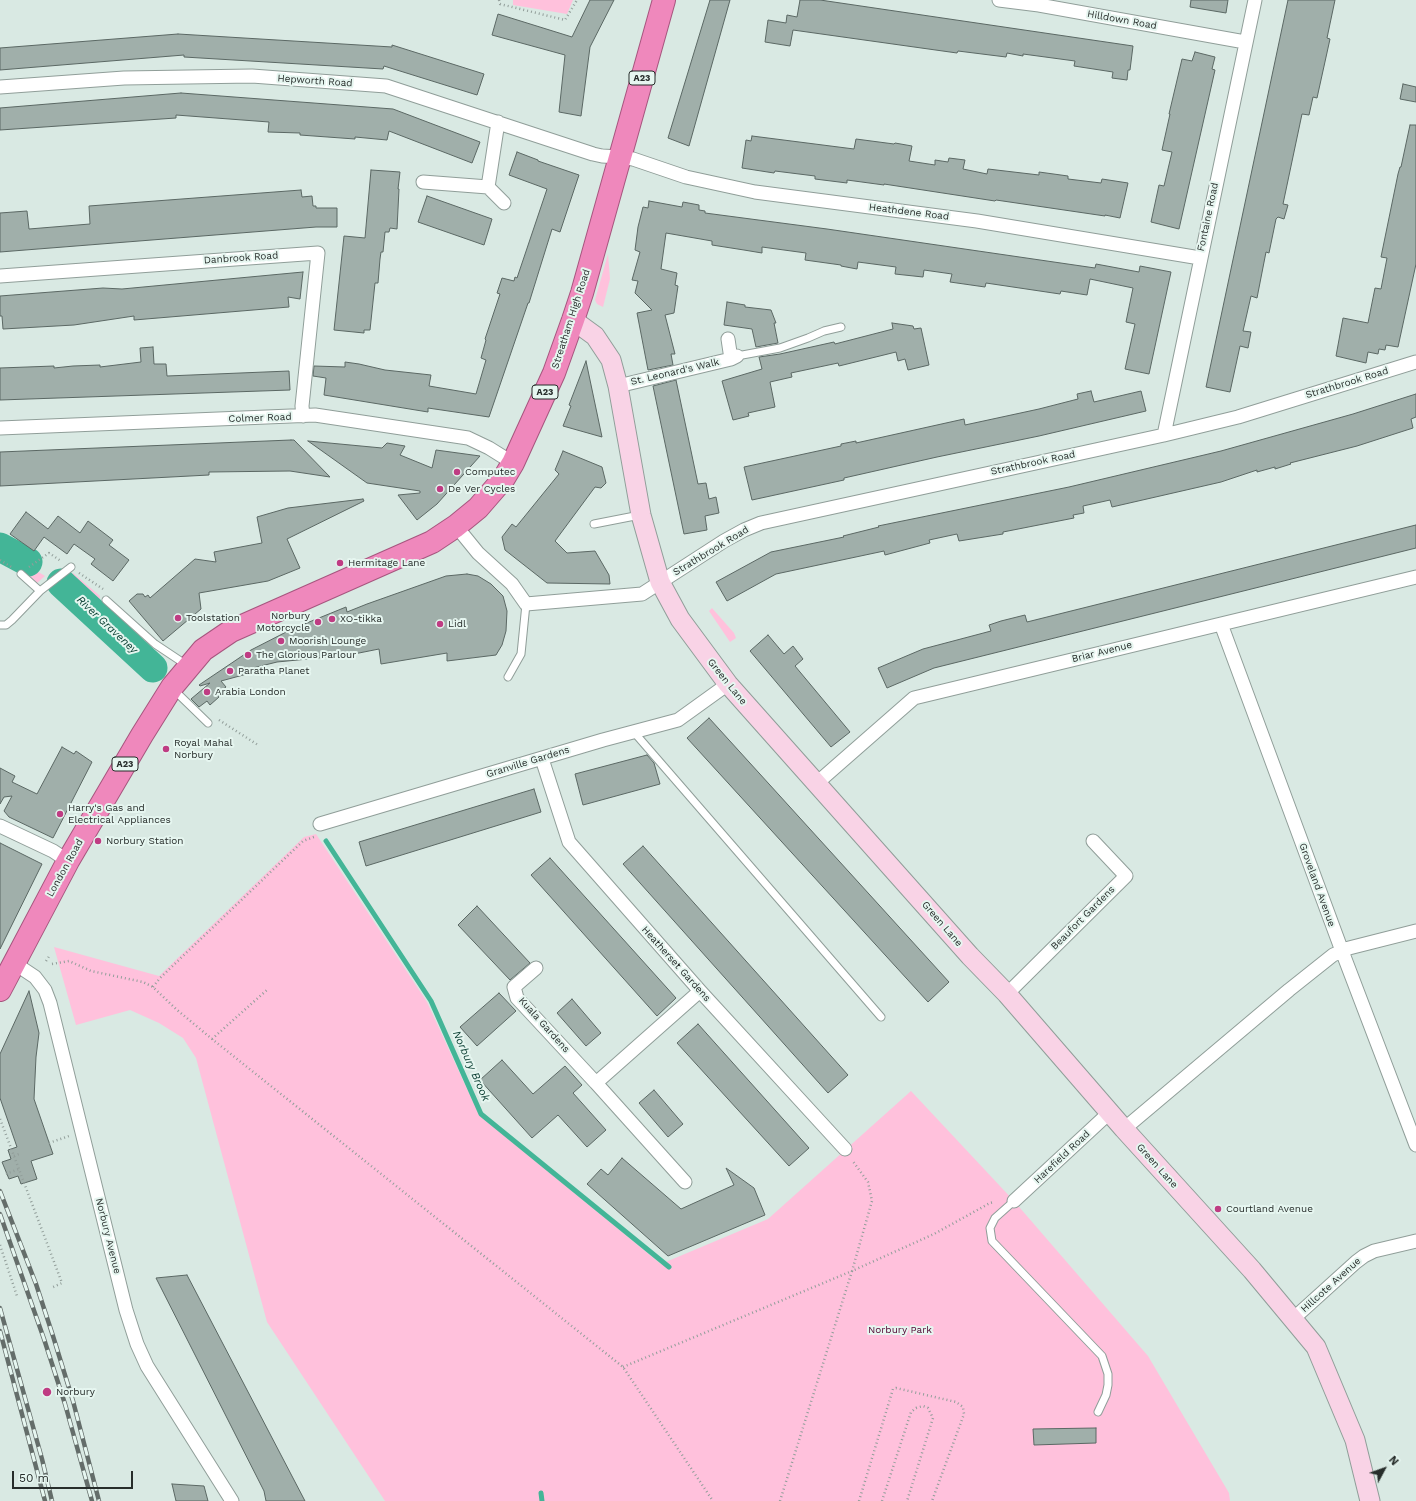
<!DOCTYPE html>
<html>
<head>
<meta charset="utf-8">
<style>
	body { margin:0 }
	#map { position:relative; width:1416px; height:1501px; overflow:hidden; background:#d9e9e3; font-family:"Work Sans",sans-serif }
	canvas { display:block }
	.north { position:absolute; left:1364px; top:1449px; width:40px; height:40px; -webkit-text-stroke:3px #e6f6f0; paint-order:stroke; rotate:49deg; font-size:11px; font-weight:700; line-height:16px; text-align:center; color:#272d2b }
	.north::after { content:''; display:block; margin:auto; width:14px; height:18px; background:#272d2b; clip-path:polygon(50% 0,100% 100%,50% 72%,0 100%) }
	.scale { position:absolute; left:12px; top:1471px; width:121px; height:18px; box-sizing:border-box; border:2px solid #272d2b; border-top:0; padding-left:5px; font-size:12px; line-height:14px; white-space:nowrap; color:#272d2b; -webkit-text-stroke:3px #e6f6f0; paint-order:stroke }
</style>
</head>
<body>
<div id="map">
<canvas width="1416" height="1501"></canvas>
<div class="north">N</div>
<div class="scale">50 m</div>
</div>
<script>
const ctx = document.querySelector('canvas').getContext('2d');
ctx.lineJoin = 'round';
function paint(path, color) { ctx.fillStyle = color; ctx.fill(path, 'evenodd'); }
const poly = rows => new Path2D(rows.map(r => 'M' + r).join(''));
function stroke(path, color, width, dash) { ctx.strokeStyle = color; ctx.lineWidth = width; ctx.lineCap = dash ? 'butt' : 'round'; ctx.setLineDash(dash || []); ctx.stroke(path); }
function drawText(font, color, halo, rows, align = 'center') {
  ctx.font = font + ' "Work Sans",sans-serif'; ctx.lineWidth = 4; ctx.setLineDash([]); ctx.textBaseline = 'middle'; ctx.strokeStyle = halo; ctx.fillStyle = color; for (const [text, x, y, turn = 0] of rows) {
    ctx.save(); ctx.translate(x, y); ctx.rotate((+turn || 0) * Math.PI / 180); ctx.textAlign = isNaN(turn) ? turn : align; if (halo) ctx.strokeText(text, 0, 0); ctx.fillText(text, 0, 0); ctx.restore();
  }
}
paint(poly([
	[513,0,573,0,567,14,513,5],
	[608,254,610,279,603,307,597,304,595,300],
	[0,551,27,565,45,576,37,583,22,569,0,557],
	[73,573,100,596,99,614,64,582],
	[712,608,734,633,736,638,730,642,709,611],
	[316,834,427,1002,479,1115,661,1264,768,1219,911,1091,1014,1201,1148,1356,1229,1493,1230,1501,385,1501,267,1322,196,1058,183,1038,159,1023,130,1010,76,1025,54,947,159,976,304,837]
]), '#ffc1dc');
stroke(poly([
	[326,841,431,1001,481,1114,669,1267],
	[541,1493,542,1501]
]), '#43b597', 5);
stroke(poly([
	[0,547,28,562],
	[61,583,153,668]
]), '#43b597', 29);
const building = poly([
	[590,0,614,0,590,47,581,116,559,112,565,55,492,35,498,14,572,37,590,0],
	[710,0,730,0,689,146,668,138,710,0],
	[800,0,820,0,1133,46,1130,70,1128,70,1127,80,1112,78,1113,72,1074,66,1075,61,1023,54,1023,56,1007,53,1006,57,958,51,957,53,793,30,790,46,765,42,768,20,786,23,787,15,797,17,800,0],
	[1191,0,1228,0,1226,13,1190,7,1191,0],
	[1288,0,1335,0,1327,38,1330,39,1317,98,1313,97,1309,115,1302,114,1283,204,1288,205,1284,219,1278,217,1276,219,1269,253,1266,252,1257,298,1251,296,1243,331,1251,332,1248,348,1240,346,1230,392,1206,387,1288,0],
	[178,34,392,47,392,45,484,74,477,95,384,66,383,69,184,57,184,55,0,70,0,48,178,34],
	[1195,52,1215,57,1212,69,1215,70,1179,229,1151,222,1159,185,1164,186,1172,152,1162,150,1170,114,1169,114,1182,59,1192,61,1195,52],
	[1403,84,1416,87,1416,102,1400,99,1403,84],
	[181,93,393,109,480,142,472,163,389,131,387,140,355,137,355,139,300,135,300,133,268,132,269,122,176,115,176,118,0,130,0,108,181,93],
	[1410,125,1416,125,1416,264,1398,347,1386,345,1385,350,1379,349,1378,354,1368,352,1366,363,1336,356,1343,318,1368,323,1375,288,1381,289,1387,258,1381,257,1398,174,1400,167,1401,167,1410,125],
	[752,136,854,149,856,139,894,144,895,143,912,146,909,161,935,165,935,160,948,162,949,158,965,160,963,169,987,174,988,169,1039,175,1039,172,1068,176,1068,179,1101,183,1102,179,1128,183,1120,218,1105,215,1105,216,996,200,995,201,884,184,884,185,847,180,847,183,815,179,815,176,775,171,774,173,742,168,746,140,751,141,752,136],
	[517,152,538,160,538,161,579,175,560,232,552,229,529,303,528,303,489,417,428,408,428,412,324,395,326,378,313,376,314,366,345,367,345,362,359,364,385,370,431,375,429,386,476,394,486,360,481,358,486,340,485,339,500,294,497,293,502,278,514,281,515,277,517,278,547,189,509,175,517,152],
	[371,170,400,172,398,189,399,189,397,229,390,228,389,232,385,232,383,252,381,252,380,259,378,283,375,283,370,330,364,330,364,333,334,330,344,236,365,238,371,170],
	[301,190,302,197,312,196,313,206,316,206,316,208,337,208,337,227,316,227,0,252,0,213,27,211,29,229,90,224,89,206,301,190],
	[427,196,492,219,484,245,418,222,427,196],
	[649,201,682,207,683,202,699,205,699,210,705,211,705,213,827,229,1095,268,1096,264,1139,272,1140,266,1171,272,1149,374,1125,369,1135,324,1126,322,1133,288,1090,279,1087,295,1061,291,1060,294,986,283,985,287,950,282,952,274,924,270,923,277,895,274,896,267,858,262,857,269,841,266,841,265,805,260,806,253,762,247,762,253,744,250,712,245,712,241,666,233,661,269,677,273,675,285,678,286,674,313,665,315,675,354,671,354,673,365,648,370,637,313,652,310,635,293,638,281,632,280,640,252,635,250,638,227,643,207,648,208,649,201],
	[303,272,300,299,288,297,289,307,134,320,134,316,74,325,3,329,2,316,0,316,0,296,103,288,122,289,303,272],
	[727,302,745,305,745,307,771,310,776,323,774,323,778,343,756,347,752,329,724,325,727,302],
	[892,323,913,326,914,329,921,328,929,365,908,370,905,359,898,361,896,352,839,366,838,363,791,373,792,377,770,382,775,407,748,413,749,416,733,420,722,381,762,369,759,357,780,354,834,342,835,344,893,329,892,323],
	[153,347,154,364,166,364,167,376,289,371,290,390,0,400,0,368,54,366,54,368,73,366,100,365,100,367,141,362,140,348,153,347],
	[586,361,602,437,563,426,571,406,569,405,586,361],
	[676,380,698,484,706,483,709,499,716,497,719,513,705,516,707,530,684,534,653,386,676,380],
	[1091,391,1094,402,1141,391,1146,411,1039,436,937,457,844,478,844,480,752,500,744,467,841,446,841,444,856,441,856,443,964,419,965,425,1039,409,1078,399,1077,394,1091,391],
	[1416,394,1416,417,1411,419,1413,428,1357,446,1290,463,1291,464,1275,469,1275,467,1257,472,1257,470,1221,482,1112,507,1110,500,1083,506,1084,513,1073,515,1074,518,1003,532,1003,534,959,541,957,534,929,540,930,543,885,555,884,551,776,574,727,601,716,582,771,552,844,537,843,536,879,527,878,526,1069,487,1221,451,1353,414,1416,394],
	[291,440,294,440,330,477,290,471,209,472,209,475,0,486,0,452,291,440],
	[308,441,382,448,387,443,405,446,400,455,432,468,436,450,480,456,437,504,417,520,398,495,420,493,420,491,367,483,308,441],
	[563,451,602,467,606,483,601,488,595,487,555,541,567,553,595,551,609,575,610,584,547,583,505,550,502,537,512,524,516,527,559,474,555,470,563,451],
	[363,499,364,501,287,539,300,568,268,581,199,593,201,609,163,641,129,601,137,594,143,594,145,597,148,595,150,598,195,559,216,562,214,552,262,543,257,517,288,508,363,499],
	[26,512,48,529,58,516,80,533,88,521,113,540,109,545,129,560,113,581,91,564,95,559,74,544,67,554,44,537,34,551,10,534,26,512],
	[1416,525,1416,548,934,668,887,688,878,668,923,649,991,631,989,625,1001,621,1025,615,1027,622,1416,525],
	[467,574,478,576,491,584,503,596,507,611,506,631,502,645,496,655,447,661,447,653,381,664,379,649,349,655,277,662,245,670,247,674,221,681,226,687,217,694,219,697,210,705,207,701,199,707,191,699,210,683,200,686,199,685,251,650,292,629,346,607,347,612,367,604,446,576,467,574],
	[768,635,784,654,793,646,803,659,795,666,850,732,831,747,750,651,768,635],
	[709,718,949,982,928,1002,687,738,709,718],
	[62,747,74,754,76,751,92,762,53,838,9,817,4,811,12,796,4,797,0,804,0,768,15,776,12,782,37,794,62,747],
	[647,755,654,763,660,784,583,805,575,774,647,755],
	[534,789,541,812,366,866,359,842,534,789],
	[0,843,42,864,0,949,0,843],
	[643,846,848,1075,828,1093,623,864,643,846],
	[550,858,676,998,657,1016,531,875,550,858],
	[477,906,530,963,510,980,458,925,477,906],
	[29,991,39,1033,36,1057,34,1099,53,1154,31,1161,37,1179,21,1184,18,1176,9,1179,2,1162,11,1159,8,1150,17,1147,0,1098,0,1054,29,991],
	[499,993,516,1011,477,1046,460,1027,499,993],
	[572,999,601,1033,586,1046,557,1013,572,999],
	[698,1024,809,1148,789,1166,677,1043,698,1024],
	[502,1060,533,1094,565,1066,582,1085,573,1093,606,1130,587,1147,558,1115,532,1138,480,1080,502,1060],
	[654,1090,683,1124,668,1137,639,1103,654,1090],
	[622,1158,681,1209,734,1185,726,1168,754,1188,765,1215,668,1256,587,1184,601,1169,608,1175,622,1158],
	[187,1275,305,1501,266,1501,264,1491,156,1278,187,1275],
	[1096,1428,1096,1443,1034,1445,1033,1429,1096,1428],
	[172,1484,204,1486,208,1501,176,1501,172,1484]
]);
paint(building, '#a0afaa');
stroke(building, '#5b6864', 1);
const service = poly([
	[737,356,780,348,808,338,824,331,841,327],
	[594,524,640,515],
	[21,574,40,591],
	[106,600,155,644,188,666],
	[0,625,6,625,12,620,40,591,71,567],
	[508,677,521,654,526,604],
	[173,689,208,723],
	[633,731,881,1017],
	[1014,1201,995,1218,990,1228,992,1241,1102,1356,1108,1374,1108,1385,1106,1395,1098,1412]
]);
const minor = poly([
	[999,0,1039,5,1245,42],
	[0,87,124,78,252,76,386,86,593,154,602,156,620,157,633,159,686,177,755,192,977,221,1200,258],
	[423,182,488,187,498,122],
	[488,187,504,203],
	[0,276,318,253,302,406,303,416],
	[728,339,731,359],
	[618,386,731,359,737,356],
	[0,428,315,415,468,438,489,448,513,463],
	[1164,435,1255,0],
	[456,526,478,553,512,584,526,604,642,594,724,541,744,530,761,523,1164,435,1238,417,1416,362],
	[1221,624,1342,951,1416,1145],
	[542,759,569,842,700,991,845,1149],
	[817,783,914,698,1416,577],
	[320,824,603,740,678,720,728,684],
	[0,826,53,851,68,861],
	[14,963,35,977,45,990,50,1003,126,1310,137,1344,147,1366,232,1501],
	[536,968,514,987,517,998,596,1083],
	[1007,994,1126,876,1093,841],
	[1124,1129,1289,990,1333,955,1349,948,1416,931],
	[685,1182,596,1083,700,991],
	[1014,1201,1109,1113],
	[1293,1319,1356,1262,1364,1256,1374,1251,1416,1241]
]);
const secondary = poly([
	[573,320,595,336,611,360,618,386,641,515,660,582,680,619,728,684,970,956,1007,994,1124,1129,1252,1270,1316,1347,1355,1440,1370,1501]
]);
const trunk = poly([
	[0,990,68,861,142,735,172,687,203,650,231,631,432,542,456,526,478,508,504,478,513,463,554,373,573,320,582,293,664,0]
]);
stroke(service, '#909e99', 9);
stroke(minor, '#909e99', 15);
stroke(secondary, '#909e99', 21);
stroke(trunk, '#a6557e', 24);
stroke(poly([
	[499,0,500,4,565,20,577,0],
	[0,560,13,568],
	[29,567,49,553,61,561],
	[79,573,103,589],
	[219,720,258,745],
	[46,961,50,955],
	[52,964,69,961,91,971,143,982,153,987,176,1009,212,1039,623,1367,713,1501],
	[153,987,160,978,303,841,314,837],
	[212,1039,268,989],
	[0,1119,62,1283,51,1288],
	[49,1143,69,1136],
	[14,1156,19,1154],
	[6,1174,19,1169],
	[0,1245,17,1296],
	[623,1367,852,1271,872,1201,868,1182,852,1160],
	[780,1501,852,1271,934,1234,990,1203,994,1202],
	[859,1501,893,1389,896,1388,956,1402,963,1407,964,1414,932,1501],
	[882,1501,911,1412,916,1408,923,1406,928,1408,933,1418,907,1501]
]), '#929e9a', 2.5, [1, 3]);
stroke(service, '#fff', 7);
stroke(minor, '#fff', 13);
stroke(secondary, '#f9d3e6', 19);
stroke(trunk, '#ef88bc', 22);
const rail = poly([
	[0,1191,36,1284,53,1336,73,1401,99,1501],
	[0,1214,44,1339,65,1404,92,1501],
	[0,1308,42,1459,52,1501],
	[0,1331,45,1501]
]);
stroke(rail, '#646d6a', 4.5);
stroke(rail, '#e6f6f0', 3, [9]);
for (const [x, y, r, color] of [
	[457,472,4,"#bf3c83"],
	[440,489,4,"#bf3c83"],
	[340,563,4,"#bf3c83"],
	[178,618,4,"#bf3c83"],
	[332,619,4,"#bf3c83"],
	[318,622,4,"#bf3c83"],
	[440,624,4,"#bf3c83"],
	[281,641,4,"#bf3c83"],
	[248,655,4,"#bf3c83"],
	[230,671,4,"#bf3c83"],
	[207,692,4,"#bf3c83"],
	[166,749,4,"#bf3c83"],
	[60,814,4,"#bf3c83"],
	[98,841,4,"#bf3c83"],
	[1218,1209,4,"#bf3c83"],
	[47,1392,5,"#bf3c83"]
]) { const dot = new Path2D(); dot.arc(x, y, r, 0, 2 * Math.PI); ctx.fillStyle = color; ctx.fill(dot); stroke(dot, '#e6f6f0', 1.5); }
for (const [x, y, w] of [
	[642,78,26],
	[545,392,26],
	[125,764,26]
]) { const box = new Path2D(); box.roundRect(x - w / 2, y - 7, w, 14, 3); ctx.fillStyle = '#e6f6f0'; ctx.fill(box); stroke(box, '#272d2b', 1); }
drawText('bold 9px', '#272d2b', null, [
	["A23",642,78],
	["A23",545,392],
	["A23",125,764]
]);
drawText('10px', '#272d2b', '#e6f6f0', [
	["Hilldown Road",1122,20,10],
	["Hepworth Road",315,81,4],
	["Heathdene Road",909,212,7],
	["Fontaine Road",1208,217,-78],
	["Danbrook Road",241,258,-4],
	["Streatham High Road",571,319,-72],
	["St. Leonard's Walk",675,372,-13],
	["Strathbrook Road",1347,383,-17],
	["Colmer Road",260,418,-2],
	["Strathbrook Road",1033,463,-12],
	["Strathbrook Road",711,551,-31],
	["Briar Avenue",1102,652,-14],
	["Green Lane",727,682,51],
	["Granville Gardens",528,762,-17],
	["London Road",65,868,-61],
	["Groveland Avenue",1317,885,70],
	["Beaufort Gardens",1083,918,-45],
	["Green Lane",942,924,49],
	["Heatherset Gardens",676,964,48],
	["Kuala Gardens",544,1025,48],
	["Harefield Road",1062,1157,-43],
	["Green Lane",1157,1166,48],
	["Norbury Avenue",108,1236,76],
	["Hillcote Avenue",1331,1285,-42]
]);
drawText('10px', '#272d2b', '#e6f6f0', [
	["Computec",465,472],
	["De Ver Cycles",448,489],
	["Hermitage Lane",348,563],
	["Norbury",310,616,"right"],
	["Motorcycle",310,628,"right"],
	["Toolstation",186,618],
	["XO-tikka",340,619],
	["Lidl",448,624],
	["Moorish Lounge",289,641],
	["The Glorious Parlour",256,655],
	["Paratha Planet",238,671],
	["Arabia London",215,692],
	["Royal Mahal",174,743],
	["Norbury",174,755],
	["Harry's Gas and",68,808],
	["Electrical Appliances",68,820],
	["Norbury Station",106,841],
	["Courtland Avenue",1226,1209],
	["Norbury",56,1392]
], 'left');
drawText('10px', '#510532', '#e6f6f0', [
	["Norbury Park",900,1330]
]);
drawText('italic 11px', '#03382c', '#e6f6f0', [
	["River Graveney",107,625,43],
	["Norbury Brook",471,1066,66]
]);
</script>
</body>
</html>
